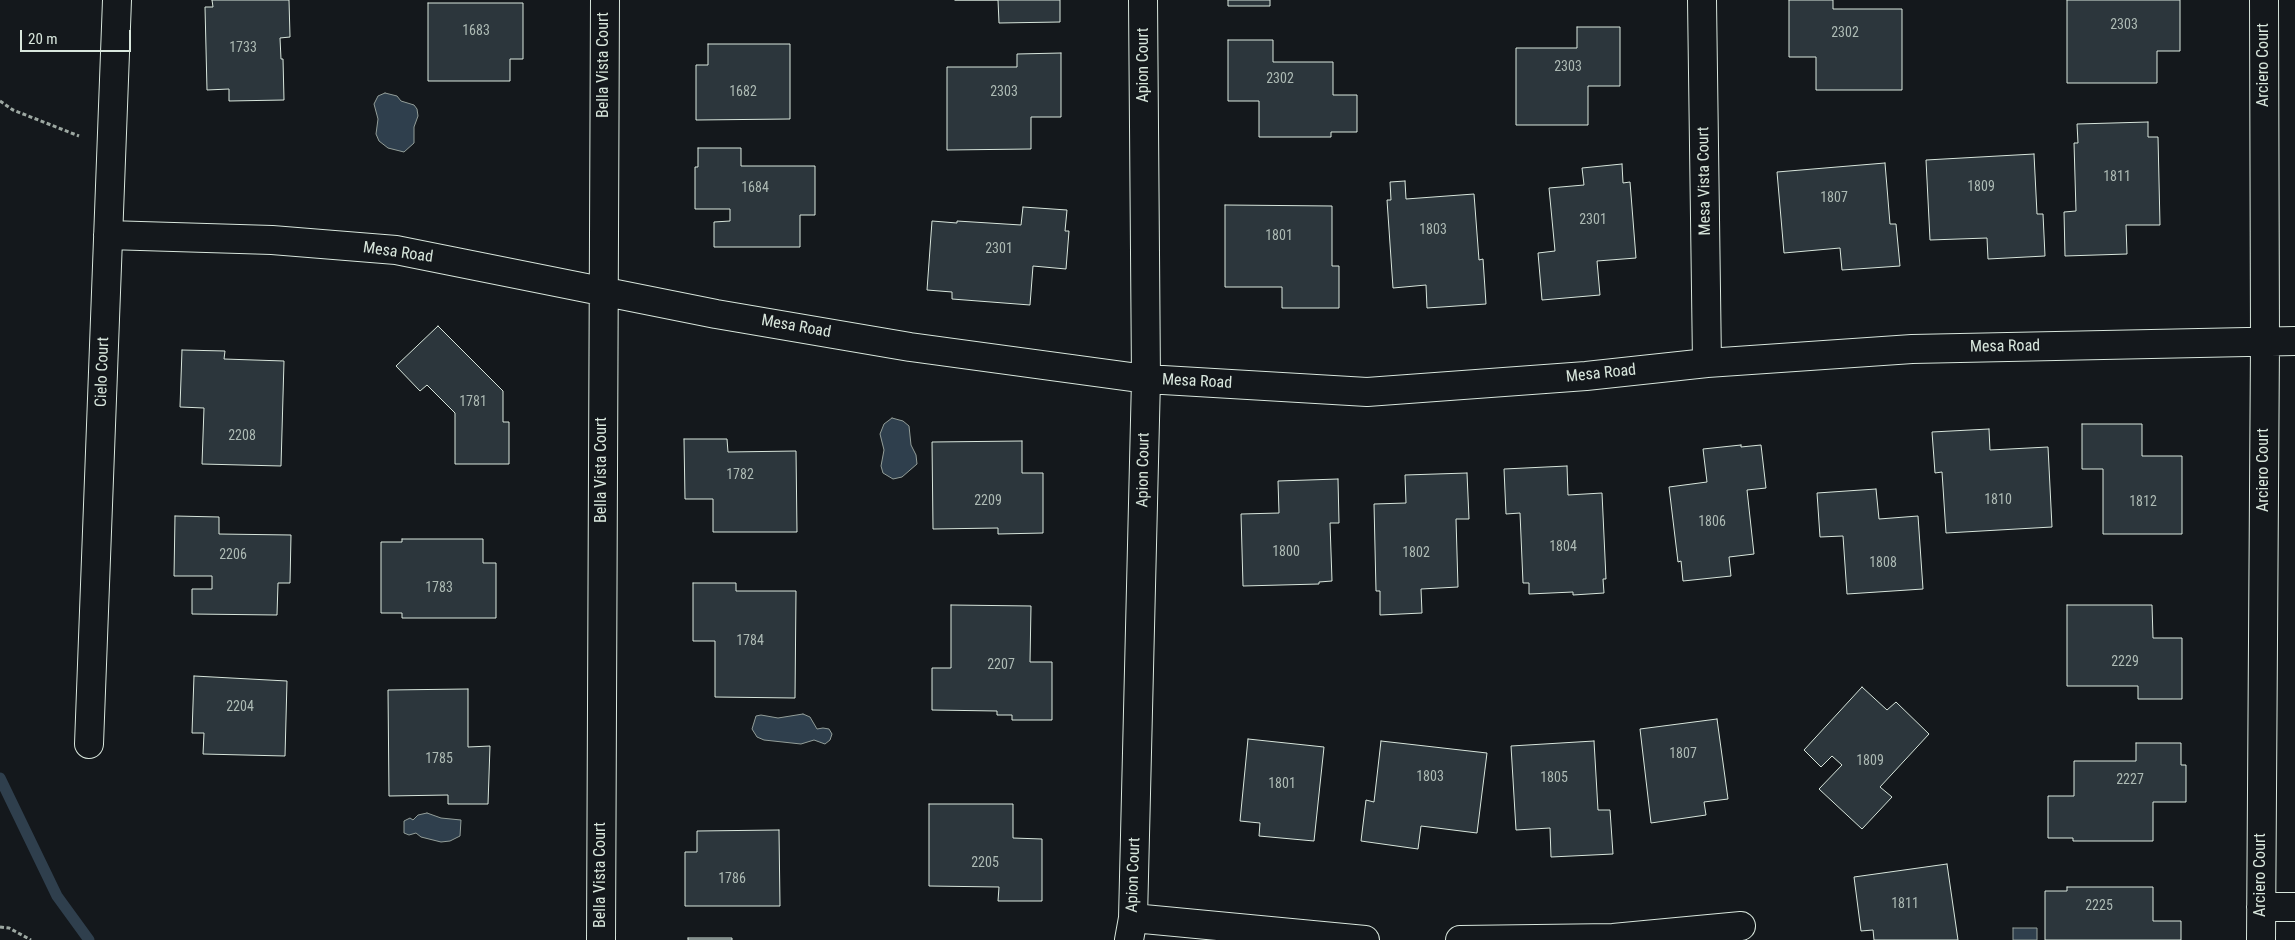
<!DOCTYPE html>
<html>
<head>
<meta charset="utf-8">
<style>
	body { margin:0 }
	#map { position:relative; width:2295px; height:940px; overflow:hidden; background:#14181c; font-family:"Roboto Condensed",sans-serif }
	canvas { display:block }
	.scale { position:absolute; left:20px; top:30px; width:111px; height:22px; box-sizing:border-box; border:2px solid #d8e6dc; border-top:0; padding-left:6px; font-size:15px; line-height:18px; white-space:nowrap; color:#d8e6dc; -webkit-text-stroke:4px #14181c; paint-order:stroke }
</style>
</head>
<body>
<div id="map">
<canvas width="2295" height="940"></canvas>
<div class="scale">20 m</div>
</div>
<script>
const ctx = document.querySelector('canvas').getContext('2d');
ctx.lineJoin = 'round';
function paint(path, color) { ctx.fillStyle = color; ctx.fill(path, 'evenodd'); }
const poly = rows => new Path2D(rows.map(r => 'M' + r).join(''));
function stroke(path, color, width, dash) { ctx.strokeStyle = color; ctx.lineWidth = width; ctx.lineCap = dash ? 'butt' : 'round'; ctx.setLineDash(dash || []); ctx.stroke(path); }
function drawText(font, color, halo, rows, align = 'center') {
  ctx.font = font + ' "Roboto Condensed",sans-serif'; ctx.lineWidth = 4; ctx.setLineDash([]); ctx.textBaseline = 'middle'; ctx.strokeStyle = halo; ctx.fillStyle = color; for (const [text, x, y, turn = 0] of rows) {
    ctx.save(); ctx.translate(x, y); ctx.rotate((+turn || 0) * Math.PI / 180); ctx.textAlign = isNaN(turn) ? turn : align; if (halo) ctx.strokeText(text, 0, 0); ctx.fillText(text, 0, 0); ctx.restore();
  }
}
const water = poly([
	[385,93,397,96,401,101,414,105,417,109,418,116,414,127,414,143,404,152,388,148,379,141,376,134,378,119,374,104,378,96,385,93],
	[892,418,903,421,909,426,911,445,916,455,917,464,902,477,893,479,883,473,881,466,884,450,880,434,884,424,892,418],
	[803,714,810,717,817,729,823,728,829,729,832,734,830,740,825,744,814,740,801,744,764,740,757,737,752,729,756,716,761,715,778,718,803,714],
	[427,813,441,818,461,820,460,836,450,841,441,842,421,837,416,833,409,835,404,833,404,821,410,818,413,820,418,815,427,813],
	[2013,928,2037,928,2037,940,2013,940,2013,928]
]);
paint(water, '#2f3f4d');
stroke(water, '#939e99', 1);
stroke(poly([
	[0,778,57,896,89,940]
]), '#2f3f4d', 11);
const building = poly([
	[212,0,289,0,290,37,280,38,281,59,283,59,284,100,229,101,229,89,207,90,205,7,213,7,212,0],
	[955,0,1060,0,1060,22,999,23,998,0,955,0],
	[1228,0,1270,0,1270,6,1228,6,1228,0],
	[1789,0,1833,0,1833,9,1902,9,1902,90,1816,90,1816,57,1789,57,1789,0],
	[2067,0,2180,0,2180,51,2157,51,2157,83,2067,83,2067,0],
	[428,3,523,3,523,59,510,59,510,81,428,81,428,3],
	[1577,27,1620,27,1620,86,1588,86,1588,125,1516,125,1516,48,1577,48,1577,27],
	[1228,40,1273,40,1273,62,1333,62,1333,95,1357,95,1357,132,1331,132,1331,137,1259,137,1259,101,1228,101,1228,40],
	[708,44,790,44,790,119,696,120,696,65,708,65,708,44],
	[1061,53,1061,117,1031,117,1031,149,947,150,947,67,1017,67,1017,54,1061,53],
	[2148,122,2148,137,2158,137,2160,225,2126,225,2127,254,2065,256,2064,212,2076,211,2074,143,2078,143,2077,124,2148,122],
	[698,148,741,148,741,166,815,166,815,215,800,215,800,247,714,247,714,222,730,221,730,209,695,209,695,167,698,167,698,148],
	[2034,154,2037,214,2043,214,2045,256,1988,259,1987,238,1930,240,1926,160,2034,154],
	[1885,163,1890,224,1896,224,1900,266,1842,270,1840,248,1784,253,1777,172,1885,163],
	[1622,164,1623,183,1630,182,1636,258,1597,261,1600,295,1542,300,1538,253,1555,251,1549,188,1584,185,1582,168,1622,164],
	[1405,181,1406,199,1474,194,1479,260,1483,259,1486,304,1427,308,1426,285,1393,288,1387,200,1391,200,1390,182,1405,181],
	[1225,205,1332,206,1332,266,1339,266,1339,308,1282,308,1282,287,1225,287,1225,205],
	[1023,207,1067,210,1065,231,1069,231,1066,269,1033,266,1030,305,952,299,952,292,927,290,932,221,957,223,957,221,1021,225,1023,207],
	[438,326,503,391,503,422,509,422,509,464,455,464,455,413,427,385,420,391,396,366,438,326],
	[182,350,225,351,224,359,284,361,281,466,202,464,204,408,180,407,182,350],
	[2082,424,2142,424,2142,456,2182,456,2182,534,2103,534,2103,469,2082,469,2082,424],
	[1989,429,1990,450,2048,447,2052,527,1946,533,1942,472,1935,473,1932,432,1989,429],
	[684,439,727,439,728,452,796,451,797,532,713,532,713,499,685,499,684,439],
	[1022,441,1022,473,1043,473,1043,533,998,534,998,528,933,529,932,442,1022,441],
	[1741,445,1741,447,1761,445,1766,488,1747,490,1754,554,1729,557,1731,576,1683,581,1681,561,1678,562,1669,487,1707,482,1703,449,1741,445],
	[1567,466,1568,495,1602,493,1606,579,1603,579,1604,593,1573,595,1573,592,1529,594,1529,583,1523,583,1520,513,1506,514,1504,469,1567,466],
	[1467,473,1469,519,1456,519,1458,587,1421,589,1422,613,1380,615,1380,591,1376,591,1374,504,1406,503,1405,475,1467,473],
	[1338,479,1339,523,1330,523,1332,581,1319,582,1319,584,1243,586,1241,514,1279,513,1278,481,1338,479],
	[1876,489,1879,519,1918,516,1923,589,1847,594,1843,536,1820,537,1817,493,1876,489],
	[175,516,219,517,219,534,291,535,290,583,278,583,277,615,192,614,192,589,212,589,212,576,174,576,175,516],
	[402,539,483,539,483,563,496,563,496,618,402,618,402,613,381,613,381,542,402,542,402,539],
	[693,583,736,583,736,591,796,591,795,698,715,697,715,641,693,641,693,583],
	[951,605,1031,606,1030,662,1052,662,1052,720,1012,720,1012,715,997,715,997,711,932,710,932,668,951,668,951,605],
	[2067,605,2152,605,2153,638,2182,638,2182,699,2138,699,2138,686,2067,686,2067,605],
	[194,676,287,681,285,756,203,754,204,733,192,733,194,676],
	[1862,687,1887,710,1896,702,1929,734,1880,787,1892,797,1862,829,1819,789,1842,765,1832,756,1821,767,1804,750,1862,687],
	[468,689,468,747,490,746,488,804,448,804,448,795,389,796,388,690,468,689],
	[1717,719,1728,799,1704,802,1706,815,1651,823,1640,729,1717,719],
	[1248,739,1324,747,1314,841,1259,836,1260,823,1240,821,1248,739],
	[1381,741,1487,753,1477,833,1421,826,1418,849,1361,841,1366,800,1374,802,1381,741],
	[1594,741,1598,810,1610,810,1613,854,1551,857,1550,828,1516,830,1511,746,1594,741],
	[2136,743,2181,743,2181,765,2186,765,2186,802,2153,802,2153,841,2073,841,2073,838,2048,838,2048,796,2074,796,2074,761,2136,761,2136,743],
	[929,804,1013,804,1013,838,1042,839,1042,901,998,901,999,887,929,886,929,804],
	[779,830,780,906,685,906,685,852,697,852,697,831,779,830],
	[1947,864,1958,940,1874,940,1873,930,1861,931,1854,877,1947,864],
	[2067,887,2153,887,2153,921,2181,921,2181,940,2045,940,2045,891,2067,891,2067,887],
	[688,938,732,938,732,940,688,940,688,938]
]);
paint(building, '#2c363c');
stroke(building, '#d8e6dc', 1);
const minor = poly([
	[1702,0,1707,363],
	[108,235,272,240,396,250,716,314,910,347,1146,379,1367,392,1586,376,1707,363,1912,349,2295,341],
	[89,744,117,0],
	[2261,907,2295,907],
	[1133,918,1365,940],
	[601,940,605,0],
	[1129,940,1133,918,1146,379,1143,0],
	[1460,940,1613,938,1741,926],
	[2261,940,2265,342,2264,0]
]);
stroke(minor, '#d8e6dc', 30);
stroke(poly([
	[0,101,13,110,79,136],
	[0,927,9,928,31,940]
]), '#9da8a2', 3, [4, 2.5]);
stroke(minor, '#14181c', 28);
drawText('14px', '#adbab4', null, [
	["2303",2124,25],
	["1683",476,31],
	["2302",1845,33],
	["1733",243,48],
	["2303",1568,67],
	["2302",1280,79],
	["1682",743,92],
	["2303",1004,92],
	["1811",2117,177],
	["1809",1981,187],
	["1684",755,188],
	["1807",1834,198],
	["2301",1593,220],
	["1803",1433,230],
	["1801",1279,236],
	["2301",999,249],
	["1781",473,402],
	["2208",242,436],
	["1782",740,475],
	["1810",1998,500],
	["2209",988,501],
	["1812",2143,502],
	["1806",1712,522],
	["1804",1563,547],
	["1800",1286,552],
	["1802",1416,553],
	["2206",233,555],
	["1808",1883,563],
	["1783",439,588],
	["1784",750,641],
	["2229",2125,662],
	["2207",1001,665],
	["2204",240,707],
	["1807",1683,754],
	["1785",439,759],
	["1809",1870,761],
	["1803",1430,777],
	["1805",1554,778],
	["2227",2130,780],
	["1801",1282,784],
	["2205",985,863],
	["1786",732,879],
	["1811",1905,904],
	["2225",2099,906]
]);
drawText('16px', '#d8e6dc', '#14181c', [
	["Bella Vista Court",604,65,-90],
	["Apion Court",1144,65,-90],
	["Arciero Court",2264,65,-90],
	["Mesa Vista Court",1705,181,-91],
	["Mesa Road",398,253,8],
	["Mesa Road",796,327,10],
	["Mesa Road",2005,347,-1],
	["Cielo Court",103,372,-88],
	["Mesa Road",1601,374,-6],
	["Mesa Road",1197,382,3],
	["Bella Vista Court",602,470,-90],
	["Apion Court",1144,470,-89],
	["Arciero Court",2264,470,-90],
	["Bella Vista Court",601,875,-90],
	["Apion Court",1134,875,-88],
	["Arciero Court",2261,875,-90]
]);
</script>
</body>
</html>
